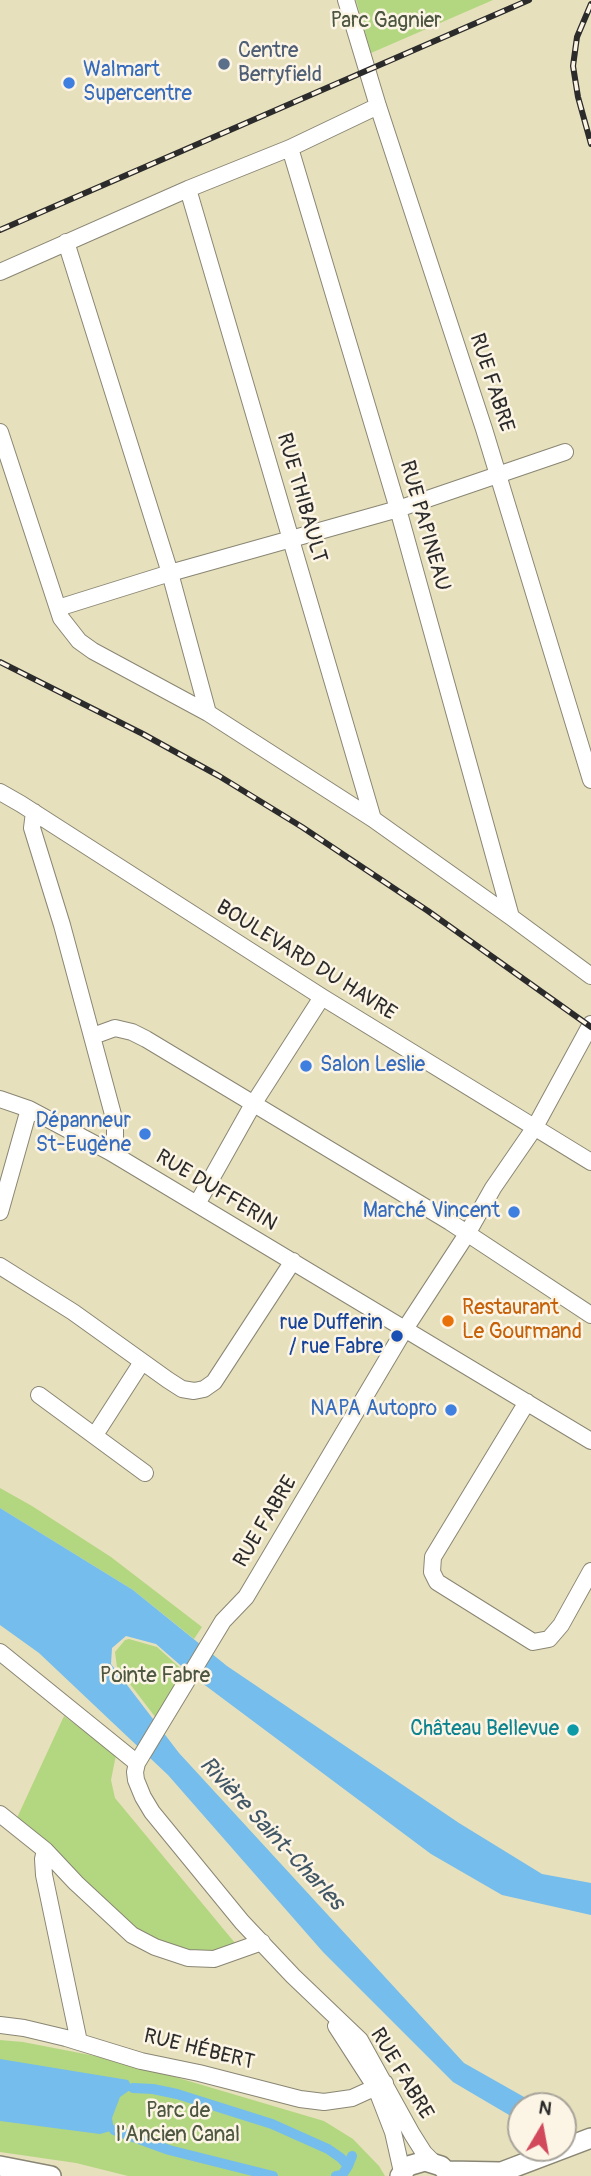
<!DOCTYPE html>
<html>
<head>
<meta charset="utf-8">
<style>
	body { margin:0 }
	#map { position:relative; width:591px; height:2176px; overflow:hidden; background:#e7e0bc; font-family:Pangolin,sans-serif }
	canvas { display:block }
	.north { position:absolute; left:507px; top:2092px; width:70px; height:70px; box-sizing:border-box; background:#fcf5e5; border:2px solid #a8a49b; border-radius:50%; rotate:10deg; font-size:19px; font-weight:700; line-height:28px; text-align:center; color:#2b2b2b }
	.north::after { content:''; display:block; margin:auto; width:24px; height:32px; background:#d1495b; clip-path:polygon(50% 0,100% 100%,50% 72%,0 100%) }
</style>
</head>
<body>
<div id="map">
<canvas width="591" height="2176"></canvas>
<div class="north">N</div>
</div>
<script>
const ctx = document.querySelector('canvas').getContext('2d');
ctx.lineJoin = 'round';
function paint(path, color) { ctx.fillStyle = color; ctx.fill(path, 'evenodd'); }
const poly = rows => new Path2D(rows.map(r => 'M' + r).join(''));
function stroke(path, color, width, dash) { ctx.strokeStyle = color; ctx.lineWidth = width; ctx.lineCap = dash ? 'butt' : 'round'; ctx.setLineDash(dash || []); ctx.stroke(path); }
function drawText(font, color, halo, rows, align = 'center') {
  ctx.font = font + ' Pangolin,sans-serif'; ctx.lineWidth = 5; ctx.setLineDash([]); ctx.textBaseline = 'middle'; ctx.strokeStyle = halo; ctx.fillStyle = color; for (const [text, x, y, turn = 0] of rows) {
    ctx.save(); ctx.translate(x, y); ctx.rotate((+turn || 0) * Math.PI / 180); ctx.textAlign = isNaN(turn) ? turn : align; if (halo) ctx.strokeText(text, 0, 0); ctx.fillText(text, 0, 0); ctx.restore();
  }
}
paint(poly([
	[356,0,493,0,371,53],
	[0,1488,32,1506,111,1557,202,1627,194,1639,133,1590,0,1508],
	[129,1639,157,1647,187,1674,159,1722,117,1667,115,1652,125,1640],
	[64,1716,116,1755,111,1780,115,1798,235,1943,227,1951,204,1956,141,1934,16,1820],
	[0,2040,23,2042,121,2061,324,2121,353,2139,379,2166,385,2176,128,2176,76,2163,0,2152]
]), '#b3d780');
paint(poly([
	[0,1508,133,1590,227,1666,459,1823,542,1874,591,1883,591,1915,502,1895,431,1854,194,1677,156,1644,126,1636,112,1648,111,1664,179,1753,464,2063,540,2106,521,2106,521,2122,453,2082,323,1952,168,1775,39,1653,0,1625],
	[0,2059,128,2080,133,2088,120,2097,112,2118,114,2130,100,2134,0,2121]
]), '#74bdec');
stroke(poly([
	[133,2088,153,2089,177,2094,272,2124,328,2149,341,2158,348,2166],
	[114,2130,169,2150,273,2176],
	[336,2176,342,2175,348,2166,352,2156]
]), '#74bdec', 10);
const minor = poly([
	[346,0,378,106,484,429,591,780],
	[290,148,398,509,511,917],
	[188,189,373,819],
	[66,242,170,573,208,713],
	[0,272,188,189,290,148,378,106],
	[0,432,61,618,79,641,93,651,208,713,373,819,511,917,591,976],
	[58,608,170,573,398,509,565,452],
	[0,792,21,804,322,997,591,1162],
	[34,812,32,828,62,925,115,1122,115,1138,110,1152],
	[93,1036,115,1028,132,1032,146,1039,450,1222,591,1315],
	[0,1099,29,1109,110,1152,591,1441],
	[197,1204,252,1106,322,997],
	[0,1212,29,1109],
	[0,1266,73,1312,168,1380,182,1389,194,1391,204,1389,214,1382,293,1261],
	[39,1395,145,1473],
	[527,1402,433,1557,432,1572,437,1582,533,1642,549,1639,561,1625,591,1571],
	[95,1435,142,1362],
	[0,1652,137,1763],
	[0,1814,45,1850,76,1883,132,1935,155,1947,188,1958,214,1959,262,1942],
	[45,1850,43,1859,44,1875,79,2042],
	[0,2025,24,2028,66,2038,141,2061,199,2073,300,2099,324,2102,352,2098,385,2083],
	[336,2026,376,2088,393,2132,402,2172],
	[433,2162,424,2153,412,2134,360,2040,293,1976,242,1922,152,1812,143,1797,136,1780,135,1772,137,1763,223,1621,246,1597,405,1329,467,1234,493,1188,535,1127,591,1024]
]);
const major = poly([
	[0,2166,51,2176],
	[448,2171,500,2172],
	[400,2176,408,2166,425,2161,441,2166,451,2176],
	[491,2176,591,2138]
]);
stroke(minor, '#898674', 18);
stroke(major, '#898674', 22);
stroke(minor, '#fff', 16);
stroke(major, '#fff', 19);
const rail = poly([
	[591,4,577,37,573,66,578,97,591,144],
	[0,230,529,0],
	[0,662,143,734,219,776,302,827,428,911,591,1027]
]);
stroke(rail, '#2b2b2b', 6);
stroke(rail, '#fcf5e5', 3.5, [10]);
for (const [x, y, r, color] of [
	[224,64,7,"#5c6f8a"],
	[69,83,7,"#3f7fe0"],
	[306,1066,7,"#3f7fe0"],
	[145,1134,7,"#3f7fe0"],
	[514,1212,7,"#3f7fe0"],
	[448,1321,7,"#e8710a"],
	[397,1336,7,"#1a4fb4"],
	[451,1410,7,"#3f7fe0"],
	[573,1730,7,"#0f9aa8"]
]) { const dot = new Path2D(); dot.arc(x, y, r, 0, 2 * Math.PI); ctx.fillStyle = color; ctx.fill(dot); stroke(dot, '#fcf5e5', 2.5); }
drawText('21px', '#4d5640', '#fcf5e5', [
	["Parc Gagnier",386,22],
	["Pointe Fabre",155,1677],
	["Parc de",178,2112],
	["l'Ancien Canal",178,2136]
]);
drawText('21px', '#4e5e75', '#fcf5e5', [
	["Centre",238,52],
	["Berryfield",238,76]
], 'left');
drawText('21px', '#366cbe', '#fcf5e5', [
	["Walmart",83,71,"left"],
	["Supercentre",83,95,"left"],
	["Salon Leslie",320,1066,"left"],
	["Dépanneur",131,1122],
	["St-Eugène",131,1146],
	["Marché Vincent",500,1212],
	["NAPA Autopro",437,1410]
], 'right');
drawText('21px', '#2b2b2b', '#fcf5e5', [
	["RUE FABRE",491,383,72],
	["RUE THIBAULT",301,498,74],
	["RUE PAPINEAU",424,526,74],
	["BOULEVARD DU HAVRE",306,961,32],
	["RUE DUFFERIN",216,1191,31],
	["RUE FABRE",266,1522,-59],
	["RUE HÉBERT",199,2050,14],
	["RUE FABRE",401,2074,59]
]);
drawText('21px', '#c56008', '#fcf5e5', [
	["Restaurant",462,1309],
	["Le Gourmand",462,1333]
], 'left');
drawText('21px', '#164399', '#fcf5e5', [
	["rue Dufferin",383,1324],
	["/ rue Fabre",383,1348]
], 'right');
drawText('21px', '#0d838f', '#fcf5e5', [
	["Château Bellevue",559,1730]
], 'right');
drawText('italic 23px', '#415765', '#fcf5e5', [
	["Rivière Saint-Charles",271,1834,47]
]);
</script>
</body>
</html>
